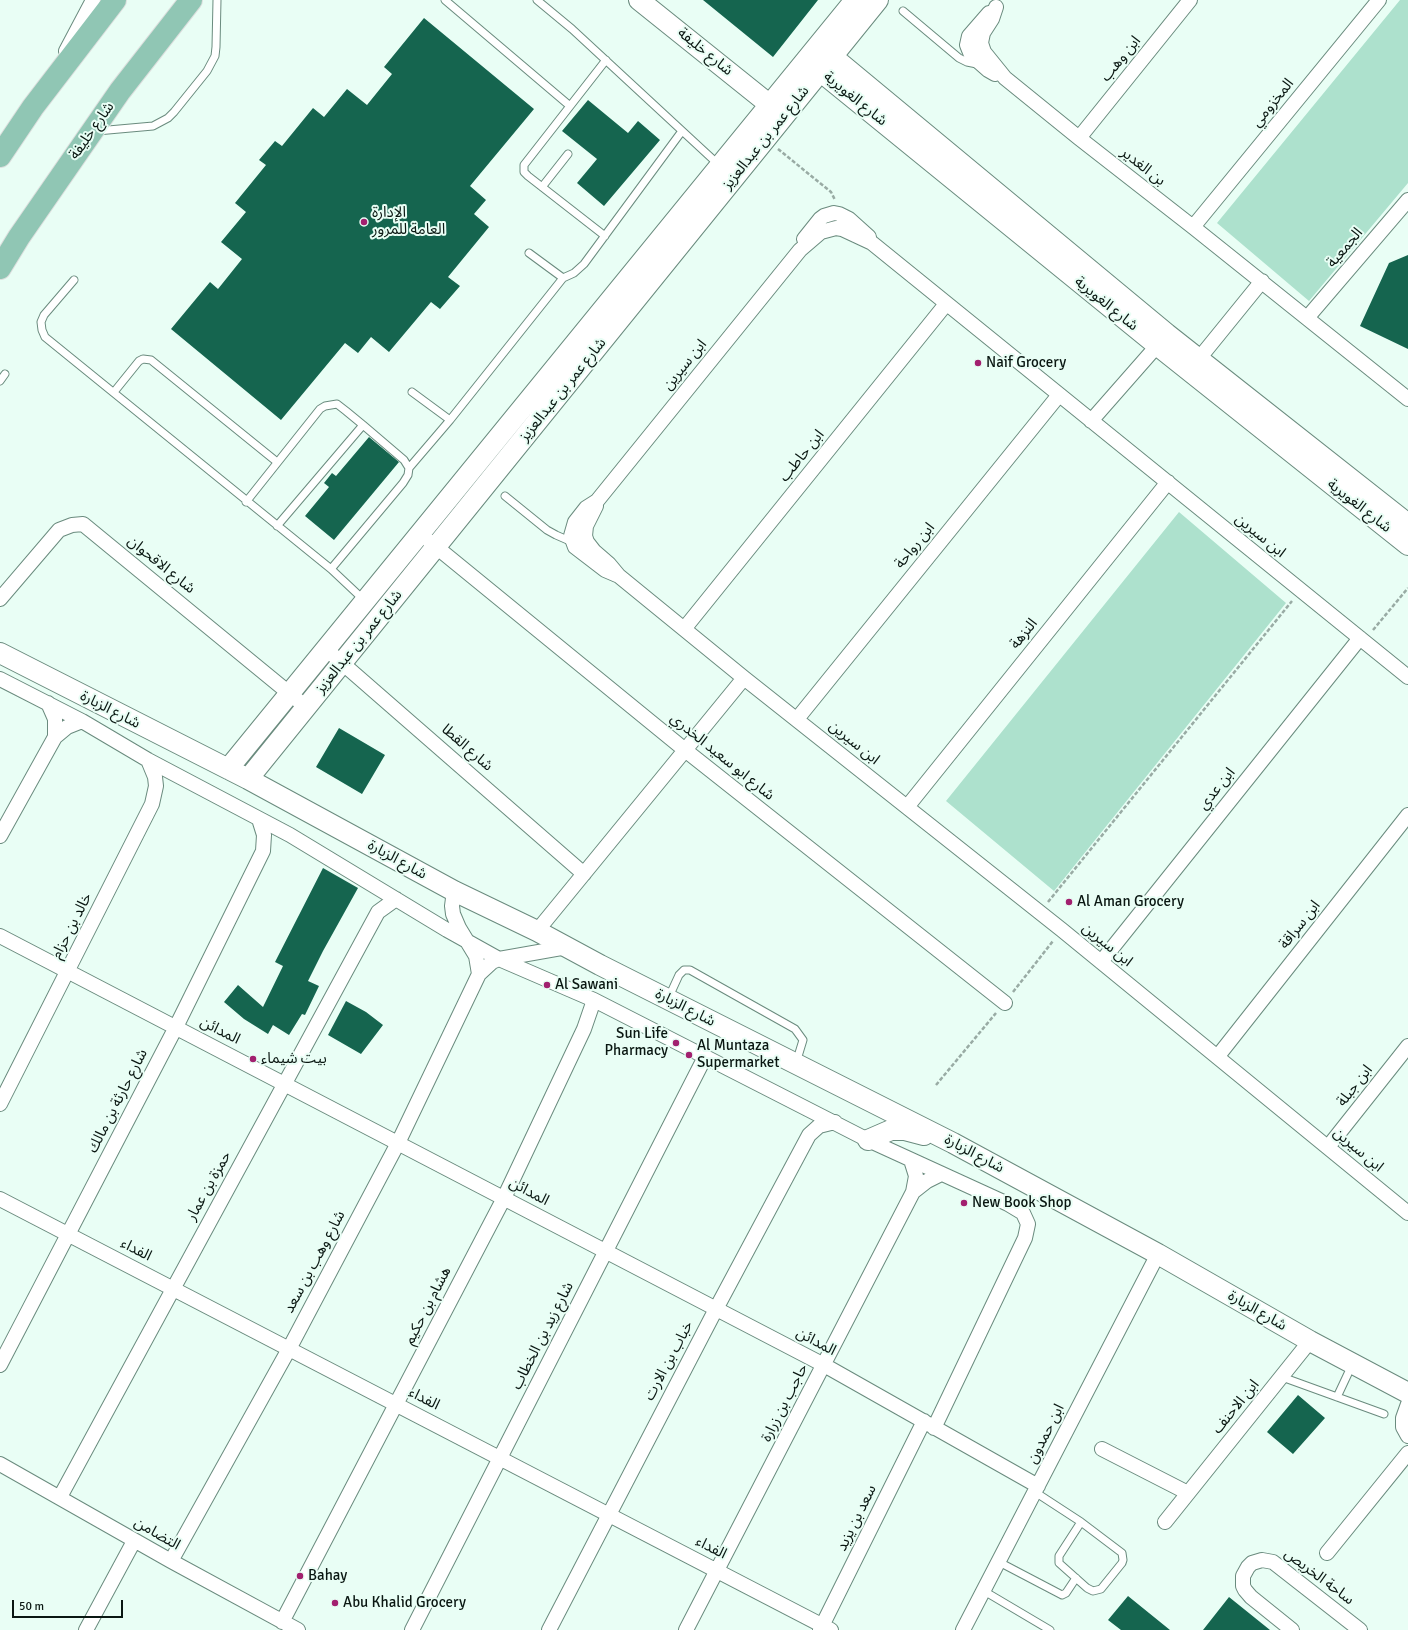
<!DOCTYPE html>
<html>
<head>
<meta charset="utf-8">
<style>
	body { margin:0 }
	#map { position:relative; width:1408px; height:1630px; overflow:hidden; background:#e9fef5; font-family:Signika,sans-serif }
	canvas { display:block }
	.scale { position:absolute; left:12px; top:1600px; width:111px; height:18px; box-sizing:border-box; border:2px solid #0a1712; border-top:0; padding-left:5px; font-size:12px; line-height:14px; white-space:nowrap; color:#0a1712; -webkit-text-stroke:3px #e9fef5; paint-order:stroke }
</style>
</head>
<body>
<div id="map">
<canvas width="1408" height="1630"></canvas>
<div class="scale">50 m</div>
</div>
<script>
const ctx = document.querySelector('canvas').getContext('2d');
ctx.lineJoin = 'round';
function paint(path, color) { ctx.fillStyle = color; ctx.fill(path, 'evenodd'); }
const poly = rows => new Path2D(rows.map(r => 'M' + r).join(''));
function stroke(path, color, width, dash) { ctx.strokeStyle = color; ctx.lineWidth = width; ctx.lineCap = dash ? 'butt' : 'round'; ctx.setLineDash(dash || []); ctx.stroke(path); }
function drawText(font, color, halo, rows, align = 'center') {
  ctx.font = font + ' Signika,"Noto Sans Arabic",sans-serif'; ctx.lineWidth = 4; ctx.setLineDash([]); ctx.textBaseline = 'middle'; ctx.strokeStyle = halo; ctx.fillStyle = color; for (const [text, x, y, turn = 0] of rows) {
    ctx.save(); ctx.translate(x, y); ctx.rotate((+turn || 0) * Math.PI / 180); ctx.textAlign = isNaN(turn) ? turn : align; if (halo) ctx.strokeText(text, 0, 0); ctx.fillText(text, 0, 0); ctx.restore();
  }
}
paint(poly([
	[1400,0,1408,0,1408,183,1309,301,1217,223],
	[1179,512,1286,603,1054,891,946,801]
]), '#ade1cd');
paint(poly([
	[703,0,818,0,773,57],
	[424,18,534,109,470,186,486,200,474,214,489,227,448,277,460,286,440,309,431,302,389,352,371,337,358,353,345,343,281,420,171,329,210,282,218,289,242,259,221,242,246,212,235,203,266,165,259,160,275,141,282,146,313,108,324,117,347,89,367,105,392,74,384,67],
	[588,100,628,133,638,121,660,140,604,206,577,183,597,159,562,131],
	[1408,255,1408,349,1360,326,1389,263],
	[369,437,399,462,334,540,305,516,329,487,324,483,332,473,336,476],
	[339,728,385,755,362,794,316,767],
	[323,868,358,888,323,951,308,981,319,986,305,1015,302,1014,289,1035,273,1025,268,1034,244,1019,224,1002,238,985,263,1007,283,966,275,962],
	[346,1001,366,1012,383,1025,361,1054,328,1035],
	[1298,1395,1325,1418,1293,1454,1267,1432],
	[1128,1596,1170,1630,1121,1630,1108,1620],
	[1229,1597,1270,1630,1203,1630]
]), '#15654f');
const lane = poly([
	[445,0,570,106],
	[537,0,572,29,719,165],
	[903,11,959,58,967,62,977,64],
	[97,131,153,126,168,118,174,112,207,71,215,56,216,47,217,0],
	[542,187,568,154],
	[605,236,528,176,524,172,524,165,606,60],
	[529,253,563,278],
	[74,280,44,315,41,322,42,330,45,337,331,569,365,601],
	[0,381,5,374],
	[114,392,139,361,143,359,151,360,277,462],
	[412,392,450,420],
	[409,468,450,420,563,278,574,273,584,264,682,131],
	[505,496,547,530,556,535,572,542],
	[246,502,320,409,325,406,337,404,346,411,363,425,277,526],
	[331,569,403,483,408,475,409,468,404,460,363,425],
	[668,999,679,975,684,970,690,970,795,1029,803,1040,796,1063],
	[1282,1377,1384,1414],
	[1337,1397,1352,1365],
	[1035,1492,1081,1522,1122,1553,1123,1560,1122,1563,1101,1589,1093,1591,1087,1588,1059,1563,1059,1556,1081,1522],
	[999,1562,1062,1595,1066,1593,1076,1578],
	[984,1591,1050,1630]
]);
const street = poly([
	[996,7,992,19,983,33,981,43,984,52,1005,78,1079,138,1193,227,1408,399],
	[989,13,969,36,967,45,971,55,988,70,995,74],
	[66,51,93,0],
	[1079,138,1190,0],
	[1193,227,1379,0],
	[804,239,820,219,824,216,834,213,839,214,849,219,869,237],
	[1307,318,1408,200],
	[1193,366,1262,281],
	[1091,421,1163,339],
	[596,506,586,526,585,536,587,542,594,551,609,564,619,576,744,678,1062,930,1408,1213],
	[429,541,685,750,1005,1003],
	[619,576,605,570,575,547,571,536,575,522,586,508,597,501,800,250,821,232,836,228,842,229,872,243,1408,677],
	[0,599,59,530,72,525,83,524,306,707],
	[684,629,946,304],
	[326,649,584,874],
	[0,679,82,721,148,760,290,835,447,930,499,959,594,1000,868,1140,1008,1204,1023,1213,1028,1224,1025,1238,934,1428],
	[48,703,55,719,55,737],
	[797,719,1059,395],
	[907,807,1168,482],
	[0,836,55,737,67,727,82,721],
	[454,891,452,906,453,914,459,928,476,956,479,974],
	[537,931,744,678],
	[0,936,824,1365,1038,1486],
	[1101,962,1360,638],
	[1218,1056,1408,815],
	[0,1104,152,804,156,786,155,777,148,760],
	[1328,1147,1408,1046],
	[913,1192,927,1181,941,1174],
	[0,1199,831,1630],
	[0,1365,176,1027,263,851,264,835,259,819],
	[1408,1404,1403,1418,1403,1427,1408,1436],
	[1102,1449,1188,1493],
	[0,1464,171,1561,298,1630],
	[60,1497,378,912,396,899],
	[1165,1522,1310,1341],
	[1327,1553,1408,1453],
	[171,1561,289,1349,398,1143,479,974,492,962,499,959,567,947],
	[282,1622,504,1198,584,1029,594,1000],
	[86,1630,134,1541],
	[412,1630,705,1057],
	[549,1630,716,1309,809,1135,819,1126,835,1122],
	[686,1630,913,1192,916,1176,911,1160],
	[820,1630,924,1421],
	[963,1630,1158,1254],
	[1292,1630,1251,1597,1245,1590,1243,1586,1243,1576,1248,1567,1252,1563,1262,1560,1273,1562,1360,1630]
]);
const secondary = poly([
	[639,0,770,105],
	[822,48,1167,334,1408,524],
	[810,63,1158,346,1408,545],
	[0,653,248,779,454,891,537,931,600,965,953,1143,1158,1254,1310,1341,1408,1393],
	[228,769,855,0],
	[248,779,878,0],
	[868,1140,891,1130,905,1130,924,1135]
]);
const primary = poly([
	[0,156,33,107,115,0],
	[0,268,19,237,120,91,191,0]
]);
stroke(lane, '#6a8b7e', 9);
stroke(street, '#6a8b7e', 16);
stroke(secondary, '#6a8b7e', 22);
stroke(primary, '#dddfde', 24);
stroke(poly([
	[778,149,831,192,835,200],
	[1373,630,1408,588],
	[1048,902,1292,601],
	[1013,992,1053,941],
	[936,1085,996,1013]
]), '#99aba4', 2.5, [4, 2]);
stroke(lane, '#fff', 7);
stroke(street, '#fff', 14);
stroke(secondary, '#fff', 20);
stroke(primary, '#90c6b4', 22);
for (const [x, y, r, color] of [
	[364,222,4,"#a2206f"],
	[978,363,4,"#a2206f"],
	[1069,902,4,"#a2206f"],
	[547,985,4,"#a2206f"],
	[676,1043,4,"#a2206f"],
	[689,1055,4,"#a2206f"],
	[253,1059,4,"#a2206f"],
	[964,1203,4,"#a2206f"],
	[300,1576,4,"#a2206f"],
	[335,1603,4,"#a2206f"]
]) { const dot = new Path2D(); dot.arc(x, y, r, 0, 2 * Math.PI); ctx.fillStyle = color; ctx.fill(dot); stroke(dot, '#e9fef5', 1.5); }
drawText('15px', '#0a1712', '#e9fef5', [
	["شارع خليفة",705,52,39],
	["ابن وهب",1121,59,-51],
	["شارع الغويرية",855,99,39],
	["المخزومي",1273,103,-51],
	["شارع خليفة",92,131,-55],
	["شارع عمر بن عبدالعزيز",766,138,-51],
	["بن الغدير",1143,167,38],
	["الجمعية",1345,248,-50],
	["شارع الغويرية",1106,304,39],
	["ابن سيرين",685,365,-51],
	["شارع عمر بن عبدالعزيز",563,390,-51],
	["ابن حاطب",802,456,-51],
	["شارع الغويرية",1359,506,38],
	["ابن سيرين",1260,536,39],
	["ابن رواحة",915,546,-51],
	["شارع الاقحوان",161,565,39],
	["النزهة",1024,634,-51],
	["شارع عمر بن عبدالعزيز",359,642,-51],
	["شارع الزبارة",110,710,27],
	["ابن سيرين",854,743,39],
	["شارع القطا",467,748,41],
	["شارع ابو سعيد الخدري",722,757,39],
	["ابن عدي",1217,789,-51],
	["شارع الزبارة",397,860,29],
	["ابن سراقة",1300,925,-52],
	["خالد بن حزام",72,926,-63],
	["ابن سيرين",1107,945,39],
	["شارع الزبارة",685,1008,27],
	["المدائن",220,1031,27],
	["ابن جبلة",1355,1086,-52],
	["شارع حارثة بن مالك",118,1101,-63],
	["ابن سيرين",1358,1150,40],
	["شارع الزبارة",974,1154,28],
	["حمزة بن عمار",209,1186,-61],
	["المدائن",529,1192,28],
	["الفداء",136,1250,27],
	["شارع وهب بن سعد",315,1262,-62],
	["هشام بن حكيم",428,1306,-63],
	["شارع الزبارة",1257,1311,30],
	["شارع زيد بن الخطاب",543,1336,-63],
	["المدائن",816,1342,28],
	["خباب بن الارت",669,1361,-62],
	["الفداء",424,1399,27],
	["حاجب بن زرارة",785,1403,-63],
	["ابن الاحنف",1236,1407,-51],
	["ابن حمدون",1046,1434,-63],
	["سعد بن يزيد",857,1518,-64],
	["التضامن",157,1534,30],
	["الفداء",711,1548,27],
	["ساحة الخريص",1319,1577,37]
]);
drawText('15px', '#0a1712', '#e9fef5', [
	["الإدارة",372,213],
	["العامة للمرور",372,230],
	["Naif Grocery",986,363],
	["Al Aman Grocery",1077,902],
	["Al Sawani",555,985],
	["Sun Life",668,1034,"right"],
	["Pharmacy",668,1051,"right"],
	["Al Muntaza",697,1046],
	["Supermarket",697,1063],
	["بيت شيماء",261,1059],
	["New Book Shop",972,1203],
	["Bahay",308,1576],
	["Abu Khalid Grocery",343,1603]
], 'left');
</script>
</body>
</html>
